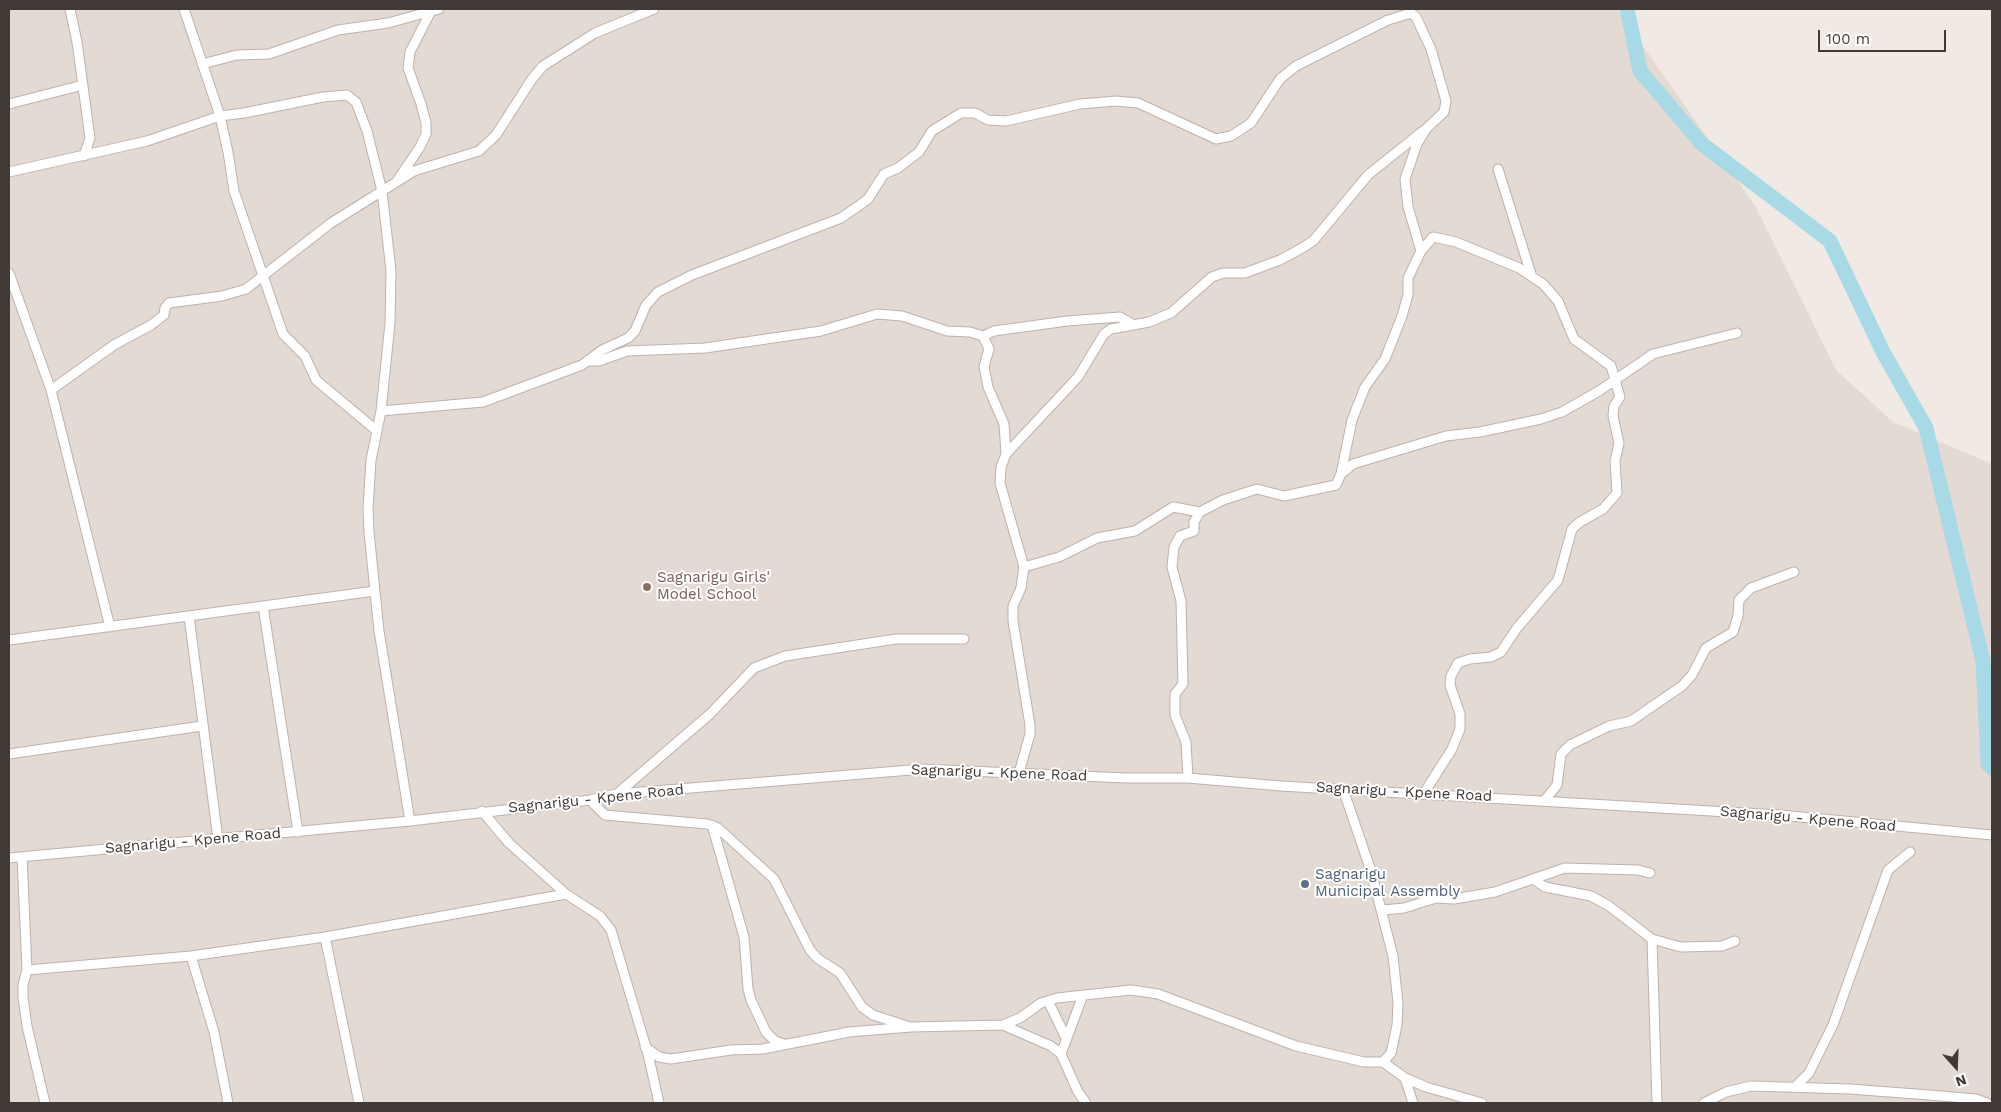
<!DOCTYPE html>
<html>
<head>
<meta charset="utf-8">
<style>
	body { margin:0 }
	#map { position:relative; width:2001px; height:1112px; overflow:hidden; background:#f0e9e4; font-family:"Work Sans",sans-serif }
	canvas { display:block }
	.frame { position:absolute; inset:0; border:10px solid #413935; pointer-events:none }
	.north { position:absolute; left:1931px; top:1042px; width:50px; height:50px; -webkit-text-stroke:4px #fff; paint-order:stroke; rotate:160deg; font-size:14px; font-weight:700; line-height:20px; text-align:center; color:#413935 }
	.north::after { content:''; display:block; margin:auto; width:18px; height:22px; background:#413935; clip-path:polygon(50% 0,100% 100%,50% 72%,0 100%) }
	.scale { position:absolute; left:1818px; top:30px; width:128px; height:22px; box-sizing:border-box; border:2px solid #413935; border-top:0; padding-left:6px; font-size:15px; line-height:18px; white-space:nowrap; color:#413935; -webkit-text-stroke:4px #fff; paint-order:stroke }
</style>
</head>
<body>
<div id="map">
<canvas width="2001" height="1112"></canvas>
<div class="frame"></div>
<div class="north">N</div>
<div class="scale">100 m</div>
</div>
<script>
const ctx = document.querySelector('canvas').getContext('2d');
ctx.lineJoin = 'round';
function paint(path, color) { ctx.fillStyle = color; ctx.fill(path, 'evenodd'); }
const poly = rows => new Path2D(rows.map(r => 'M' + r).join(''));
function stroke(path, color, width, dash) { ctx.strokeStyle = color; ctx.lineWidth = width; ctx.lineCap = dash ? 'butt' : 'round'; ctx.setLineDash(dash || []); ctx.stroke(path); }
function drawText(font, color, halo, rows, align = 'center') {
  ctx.font = font + ' "Work Sans",sans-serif'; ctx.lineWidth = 4; ctx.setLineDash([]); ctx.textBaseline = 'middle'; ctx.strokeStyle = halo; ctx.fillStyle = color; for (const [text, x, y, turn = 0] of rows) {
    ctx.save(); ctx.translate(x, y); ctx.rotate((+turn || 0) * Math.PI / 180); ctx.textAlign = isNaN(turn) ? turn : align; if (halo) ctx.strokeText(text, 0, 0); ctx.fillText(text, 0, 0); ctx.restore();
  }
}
paint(poly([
	[9,9,1617,9,1756,207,1836,370,1893,422,1992,464,1992,1103,9,1103]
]), '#e3dad3');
stroke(poly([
	[1627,9,1640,71,1702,144,1830,241,1883,352,1926,428,1983,661,1988,764,1992,768]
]), '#a7dae6', 15);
const minor = poly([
	[70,9,77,42,90,138,84,156],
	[184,9,220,116,244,113,323,97,347,95,356,102,367,131,382,191,391,271,390,323,381,411,371,460,368,509,369,532,379,631,410,821],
	[202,64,237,55,269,54,338,30,388,23,439,9],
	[9,104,83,85],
	[1498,169,1531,274],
	[9,172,147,141,220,116,228,152,234,191,283,334,305,356,316,380,377,431],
	[397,181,420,147,426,134,426,123,421,104,408,68,410,52,430,13],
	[9,273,51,390,110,627],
	[983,336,994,331,1067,321,1120,317,1132,324],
	[587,361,599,361,627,351,705,348,821,331,877,314,902,316,947,331,970,332,983,336,989,349,984,367,988,387,1004,424,1006,454,1001,467,1000,483,1024,567,1021,588,1013,606,1013,621,1030,725,1030,734,1019,773],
	[51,390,114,345,151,325,164,315,165,308,169,303,222,296,246,289,331,223,414,171,479,151,496,135,532,79,543,66,595,33,654,9],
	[381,411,483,402,582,365,602,350,628,338,635,331,646,305,658,292,692,275,841,218,857,207,868,199,884,174,898,168,919,152,932,131,961,113,975,113,988,120,1006,121,1080,104,1116,101,1138,103,1216,139,1231,136,1251,123,1280,79,1296,66,1388,20,1411,13,1416,17,1431,49,1446,101,1444,112,1426,129,1417,144,1405,179,1408,207,1421,251],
	[1006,454,1078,377,1104,334,1111,329,1149,322,1171,313,1212,277,1223,273,1245,273,1280,260,1304,247,1314,240,1368,175,1423,131],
	[1341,474,1353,464,1446,436,1480,432,1541,419,1562,412,1599,391,1653,354,1737,333],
	[1024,567,1059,557,1097,538,1135,531,1173,507,1200,512],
	[263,606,298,832],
	[189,616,218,839],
	[9,640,375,591],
	[9,754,202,726],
	[1188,778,1186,742,1175,715,1175,694,1183,684,1181,601,1172,567,1174,547,1180,536,1194,531,1194,522,1200,512,1223,500,1257,489,1284,496,1336,485,1341,474,1352,420,1365,387,1385,359,1402,316,1408,295,1408,278,1421,251,1433,237,1456,242,1519,268,1543,284,1558,301,1574,339,1611,366,1620,397,1614,406,1613,416,1619,443,1615,461,1617,493,1603,509,1580,522,1572,529,1558,580,1517,628,1501,652,1491,657,1470,659,1458,663,1451,676,1450,685,1460,714,1460,729,1452,749,1424,793],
	[1343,789,1371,871,1393,956,1398,1003,1397,1025,1391,1053,1383,1062],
	[617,794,710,714,754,668,785,656,896,639,964,639],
	[590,800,605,815,707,824,718,828,774,879,810,950,817,958,840,973,862,1007,873,1015,907,1026],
	[1544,801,1557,785,1561,754,1570,745,1609,726,1631,721,1682,686,1692,675,1706,648,1733,632,1738,616,1739,600,1751,588,1794,572],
	[482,811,509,843,566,894,600,916,611,930,648,1054,659,1103],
	[712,825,744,937,748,989,751,1000,766,1032,775,1041,784,1044],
	[22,857,27,970,23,985,23,997,27,1026,45,1103],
	[9,858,410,821,590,800,617,794,923,769,1126,778,1188,778,1281,786,1780,815,1992,835],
	[1533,879,1545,887,1591,896,1609,906,1652,939],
	[1383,910,1404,908,1436,898,1454,899,1495,892,1565,868,1638,870,1650,873],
	[325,937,359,1103],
	[191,956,214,1032,228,1103],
	[27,970,191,956,325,937,566,894],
	[1048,1001,1066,1038],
	[1003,1025,1051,1046,1061,1054,1078,1092,1086,1103],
	[645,1047,659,1057,671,1059,731,1050,763,1049,849,1032,911,1027,1003,1025,1020,1018,1041,1003,1057,998,1131,990,1158,994,1296,1046,1364,1062,1383,1062,1405,1078,1426,1087,1482,1103],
	[1061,1054,1083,995],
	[1405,1078,1413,1103],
	[1795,1087,1809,1073,1833,1025,1888,870,1910,852],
	[1657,1103,1652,939,1681,947,1722,946,1735,941],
	[1704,1103,1726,1092,1751,1086,1850,1089,1929,1095,1976,1099,1987,1103]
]);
stroke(minor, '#bdb2ab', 11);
stroke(minor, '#fff', 9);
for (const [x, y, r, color] of [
	[647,587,5,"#8d6e63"],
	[1305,884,5,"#5c6f8a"]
]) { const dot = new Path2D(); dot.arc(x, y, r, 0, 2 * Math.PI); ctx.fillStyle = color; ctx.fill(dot); stroke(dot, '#fff', 2); }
drawText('15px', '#785e54', '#fff', [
	["Sagnarigu Girls'",657,578],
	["Model School",657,595]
], 'left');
drawText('15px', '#413935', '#fff', [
	["Sagnarigu - Kpene Road",999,773,2],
	["Sagnarigu - Kpene Road",1404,792,3],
	["Sagnarigu - Kpene Road",596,799,-6],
	["Sagnarigu - Kpene Road",1808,819,5],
	["Sagnarigu - Kpene Road",193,841,-5]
]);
drawText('15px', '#4e5e75', '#fff', [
	["Sagnarigu",1315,875],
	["Municipal Assembly",1315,892]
], 'left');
</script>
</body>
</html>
